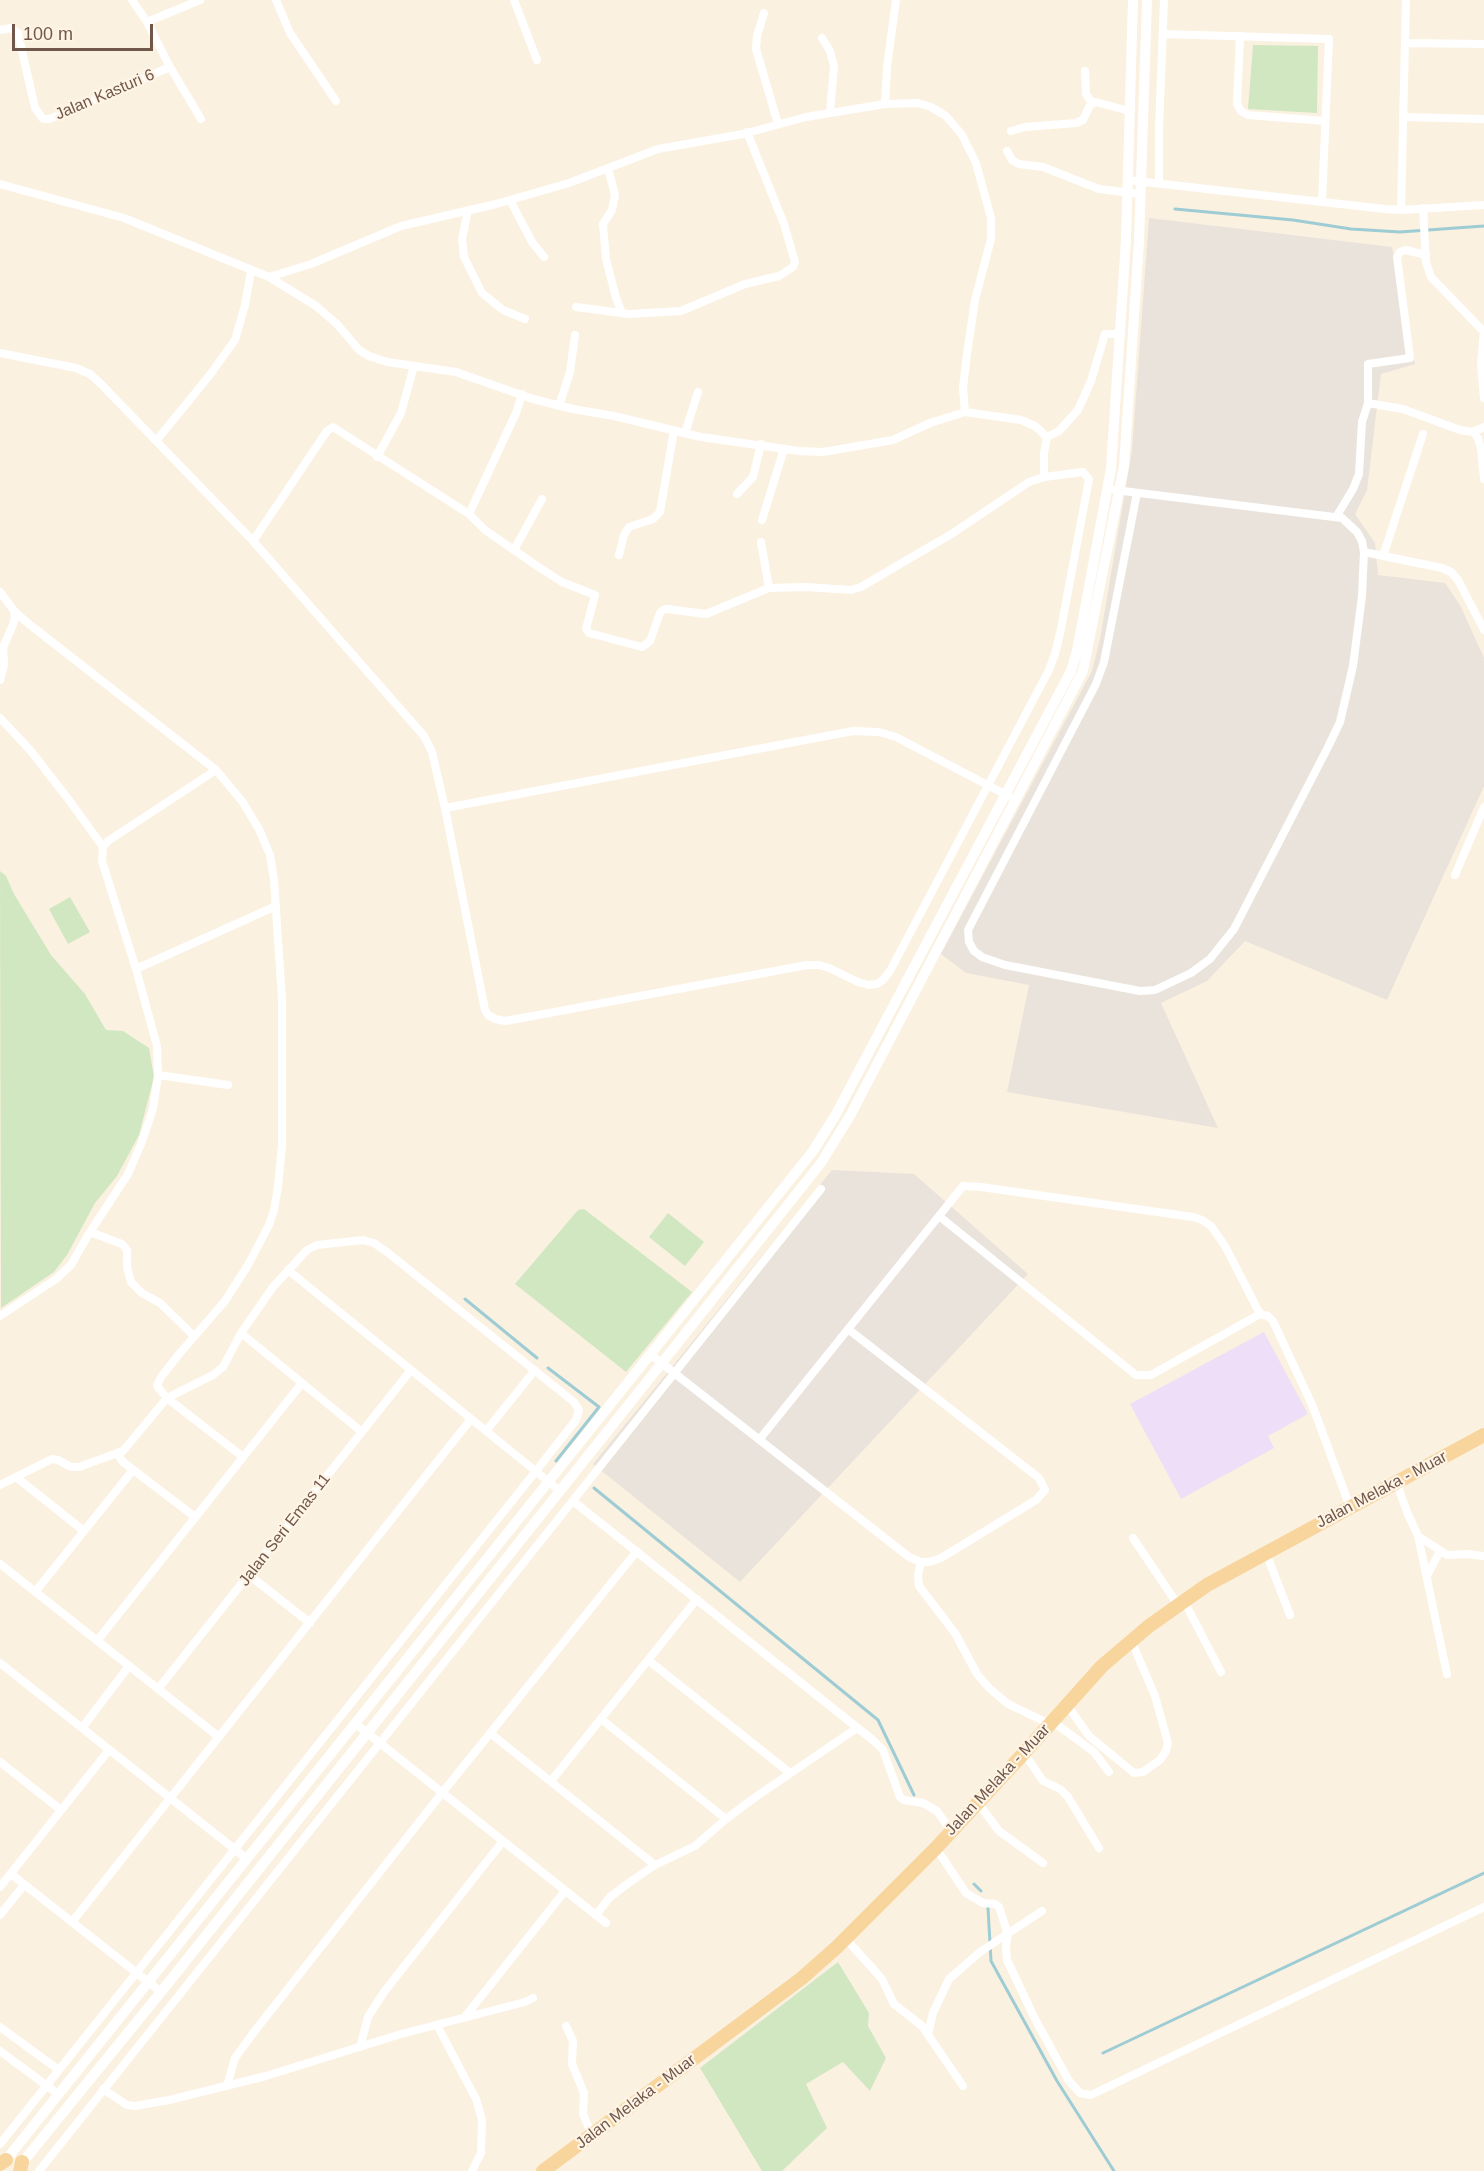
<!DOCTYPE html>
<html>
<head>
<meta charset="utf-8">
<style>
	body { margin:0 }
	#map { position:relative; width:1484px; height:2171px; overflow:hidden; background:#fbf1e1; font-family:Arial,sans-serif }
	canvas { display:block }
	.scale { position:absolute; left:12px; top:24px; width:141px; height:27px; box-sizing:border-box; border:3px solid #715749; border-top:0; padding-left:8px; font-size:18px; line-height:21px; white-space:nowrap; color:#715749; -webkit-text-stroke:4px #fef5e7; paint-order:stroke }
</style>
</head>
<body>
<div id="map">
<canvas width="1484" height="2171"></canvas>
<div class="scale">100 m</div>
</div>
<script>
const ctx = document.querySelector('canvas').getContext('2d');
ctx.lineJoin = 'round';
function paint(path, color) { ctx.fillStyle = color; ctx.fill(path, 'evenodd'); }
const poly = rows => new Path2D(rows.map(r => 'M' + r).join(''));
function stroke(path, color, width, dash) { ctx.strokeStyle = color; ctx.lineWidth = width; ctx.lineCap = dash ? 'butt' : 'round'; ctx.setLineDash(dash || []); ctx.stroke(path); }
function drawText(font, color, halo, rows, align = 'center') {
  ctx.font = font + ' Arial,sans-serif'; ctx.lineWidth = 4.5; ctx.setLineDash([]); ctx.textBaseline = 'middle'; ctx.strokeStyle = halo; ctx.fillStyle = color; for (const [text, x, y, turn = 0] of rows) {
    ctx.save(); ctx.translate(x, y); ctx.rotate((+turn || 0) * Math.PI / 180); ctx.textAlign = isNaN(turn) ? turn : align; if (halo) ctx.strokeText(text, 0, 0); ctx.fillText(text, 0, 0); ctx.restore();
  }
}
paint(poly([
	[1149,218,1392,247,1415,364,1381,374,1367,490,1355,514,1375,543,1378,575,1445,583,1460,605,1484,658,1484,786,1387,1000,1245,941,1207,981,1161,1003,1218,1128,1007,1092,1029,985,966,973,941,954,1092,671,1100,639,1132,450],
	[832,1170,914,1174,1028,1274,740,1582,593,1464]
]), '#eae3dc');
paint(poly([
	[1264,1332,1308,1414,1268,1436,1274,1448,1181,1499,1130,1404]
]), '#eedef7');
paint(poly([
	[1253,45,1318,46,1317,113,1248,109],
	[0,871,6,876,14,894,51,955,85,994,106,1030,123,1031,149,1048,154,1077,139,1135,117,1176,95,1203,67,1255,54,1272,1,1308],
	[70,897,90,932,68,944,49,909],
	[584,1209,692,1292,626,1372,515,1284,578,1210],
	[668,1213,704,1242,685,1266,649,1237],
	[838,1962,869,2013,868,2026,886,2058,870,2091,843,2062,806,2084,827,2128,782,2171,762,2171,700,2068]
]), '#d1e7c1');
stroke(poly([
	[1175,209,1293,220,1351,229,1400,232,1484,226],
	[465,1299,537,1358],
	[548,1368,599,1407,556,1461],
	[594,1488,878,1720,914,1795],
	[974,1884,981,1891],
	[988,1908,991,1961,1057,2081,1114,2171],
	[1103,2053,1484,1873]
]), '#9eccd4', 3);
stroke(poly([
	[132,0,147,22,170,67,201,119],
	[276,0,290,33,336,101],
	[514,0,537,60],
	[764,13,757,36,756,49,778,124],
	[147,22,200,0],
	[0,30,11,28,18,33,35,108,43,119,49,119,67,112,170,67],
	[1163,34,1329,39,1322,202],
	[1240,36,1237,104,1241,111,1248,115,1325,121],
	[822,38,830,51,834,66,830,113],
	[1405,43,1484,44],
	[1085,71,1086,94,1092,103],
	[885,104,887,67,896,0],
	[1403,117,1484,119],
	[1011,131,1025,127,1076,123,1083,120,1090,105,1096,102,1129,111],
	[1007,151,1012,160,1019,164,1043,167,1099,189,1141,194],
	[608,168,615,195,612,210,603,224,606,259,616,298,622,313],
	[1127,180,1385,209,1401,210,1484,205],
	[1159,183,1159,129,1164,0],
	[0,184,124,218,269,277,316,306,337,324,359,350,369,356,387,362,456,372,533,399,573,409,614,416,701,437,799,451,823,452,893,440,930,423,965,412,1021,420,1035,426,1047,437],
	[510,200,532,242,544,257],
	[1423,208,1426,262,1431,277,1484,332],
	[1401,210,1406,0],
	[468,211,462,239,464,257,482,293,503,310,525,319],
	[269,277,311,264,401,226,496,204,569,183,658,149,743,134,806,117,885,104,918,103,931,107,946,116,962,135,976,163,991,218,991,239,975,300,967,354,963,388,965,412],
	[576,307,629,314,681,311,745,284,779,276,793,267,795,262,784,224,747,132],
	[1484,331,1481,364,1484,398],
	[0,353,76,368,90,374,100,383,253,541,424,736,432,752,445,808,485,1010,488,1015,495,1019,506,1021,807,965,819,965,829,968,858,982,869,985,877,984,883,980,890,971,1049,670,1055,654,1061,629,1089,479,1083,472,1044,477,1029,482,953,533,861,587,851,590,806,587,769,588,706,614,667,609,663,610,660,613,650,641,642,647,589,633,586,629,595,595,562,582,537,566,485,530,469,514,333,427,327,431,253,541],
	[1368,403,1403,409,1460,430,1473,432,1478,438,1481,449,1484,479],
	[559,406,570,372,575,335],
	[1473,432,1484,427],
	[685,433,698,392],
	[1047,437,1059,431,1078,410,1091,381,1105,334,1121,334],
	[156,441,209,376,235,340,245,305,251,271],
	[377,457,401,413,414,366],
	[1044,477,1044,453,1047,437],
	[1115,490,1342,518,1357,532,1362,541,1364,552,1362,596,1353,666,1340,722,1328,747,1234,929,1210,959,1191,973,1155,990,1140,991,1005,965,982,957,974,951,969,942,968,930,1096,684,1104,662,1137,493],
	[737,494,753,477,761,444],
	[469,514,516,413,522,394],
	[1336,517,1353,489,1359,474,1362,422,1368,403,1368,364,1410,358,1397,257,1400,252,1406,250,1426,255],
	[762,520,784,449],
	[761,542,769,588],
	[514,550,542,499],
	[1364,552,1442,568,1451,572,1458,580,1484,630],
	[619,555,624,535,629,527,653,519,660,512,674,430],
	[1383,556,1423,434],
	[0,592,15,612,29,624,216,770,242,801,259,829,270,855,274,880,282,999,282,1145,278,1187,274,1210,269,1225,248,1265,225,1301,180,1353,161,1377,157,1386,167,1398,243,1457],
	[0,680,4,665,3,648,14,622,15,612],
	[0,718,30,750,69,800,103,847,102,861,136,969,157,1046,158,1075,153,1109,141,1144,128,1174,88,1235,71,1265,56,1279,0,1316],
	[445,808,853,731,879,732,896,737,1016,800],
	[103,847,108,841,216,770],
	[1455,875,1484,807],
	[136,969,276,906],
	[158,1075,228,1085],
	[939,1216,1136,1375,1151,1375,1260,1314],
	[90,1232,122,1244,127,1250,127,1267,131,1282,142,1293,160,1303,194,1336],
	[288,1270,560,1491],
	[241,1333,362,1432],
	[650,1354,909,1557,921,1562,929,1562,941,1558,1036,1500,1045,1490,1039,1478,848,1329],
	[486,1431,535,1370],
	[759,1440,963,1186,981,1187,1193,1217,1202,1220,1211,1226,1225,1246,1260,1314,1268,1316,1273,1321,1313,1407,1350,1507],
	[117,1453,123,1462,195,1517],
	[16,1477,84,1531],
	[1396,1481,1407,1512,1418,1536,1447,1555,1467,1554,1484,1556],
	[0,1485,52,1459,58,1460,71,1467,79,1467,123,1451,167,1398,213,1375,223,1367,241,1333,273,1287,307,1250,317,1245,363,1240,374,1243,387,1252,574,1402,579,1410,576,1420,536,1471,0,2144],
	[573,1501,874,1741,883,1750,900,1797,904,1800,923,1803,937,1811,951,1831],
	[1418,1536,1447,1674],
	[1133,1538,1178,1605],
	[1266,1553,1290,1615],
	[921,1562,918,1575,919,1586,955,1633,977,1674,989,1688,1008,1704,1050,1724],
	[0,1564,219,1737],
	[249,1575,310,1623],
	[1427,1576,1440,1551],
	[35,1592,133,1470],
	[1184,1601,1221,1672],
	[97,1641,302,1383],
	[648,1660,790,1773],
	[0,1663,247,1859],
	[158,1689,411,1370],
	[1067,1705,1089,1736,1134,1773,1143,1772,1160,1760,1166,1751,1168,1743,1155,1696,1131,1640],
	[601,1719,726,1819],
	[1052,1721,1094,1752,1109,1772],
	[356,1724,606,1923],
	[82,1728,129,1666],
	[490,1733,655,1865],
	[1024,1753,1043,1781,1060,1789,1068,1797,1099,1848],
	[0,1762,61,1810],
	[551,1781,697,1599],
	[978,1803,999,1831,1043,1863],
	[936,1848,966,1893,983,1903,995,1904,999,1907,1008,1934,1006,1947,1007,1960,1035,2019,1069,2081,1080,2093,1091,2095,1484,1907],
	[11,1874,161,1992],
	[0,1887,109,1750],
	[0,1915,24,1885],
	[596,1915,610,1897,630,1882,655,1865,695,1846,726,1819,757,1796,857,1728],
	[72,1922,471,1419],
	[846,1939,882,1979,894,2004,922,2026,963,2086],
	[464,2018,565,1891],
	[437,2025,476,2099,482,2120,481,2153,472,2171],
	[566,2026,573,2041,572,2064,584,2093,583,2114,592,2135],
	[0,2027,59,2070],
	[928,2034,933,2013,949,1979,980,1952,1042,1911],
	[360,2047,368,2017,384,1992,503,1841],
	[0,2051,58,2094],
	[227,2086,235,2058,254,2032,442,1793,637,1551],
	[103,2089,127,2105,135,2106,169,2100,266,2076,401,2034,525,2002,533,1998],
	[39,2171,821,1189]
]), '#fff', 8);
stroke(poly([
	[2,2165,813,1151,835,1116,1071,671,1077,651,1111,469,1126,240,1133,0],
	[18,2168,161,1992,821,1163,851,1114,1083,671,1124,466,1139,241,1147,0]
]), '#fff', 10);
stroke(poly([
	[0,2164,6,2160],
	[20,2171,22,2162],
	[543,2171,802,1978,837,1947,936,1848,1024,1753,1102,1666,1149,1626,1207,1585,1484,1435]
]), '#f7d59c', 14);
drawText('16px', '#715749', '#fef5e7', [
	["Jalan Kasturi 6",105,95,-23],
	["Jalan Melaka - Muar",1382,1490,-28],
	["Jalan Seri Emas 11",285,1530,-52],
	["Jalan Melaka - Muar",998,1780,-47],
	["Jalan Melaka - Muar",636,2102,-37]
]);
</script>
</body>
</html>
